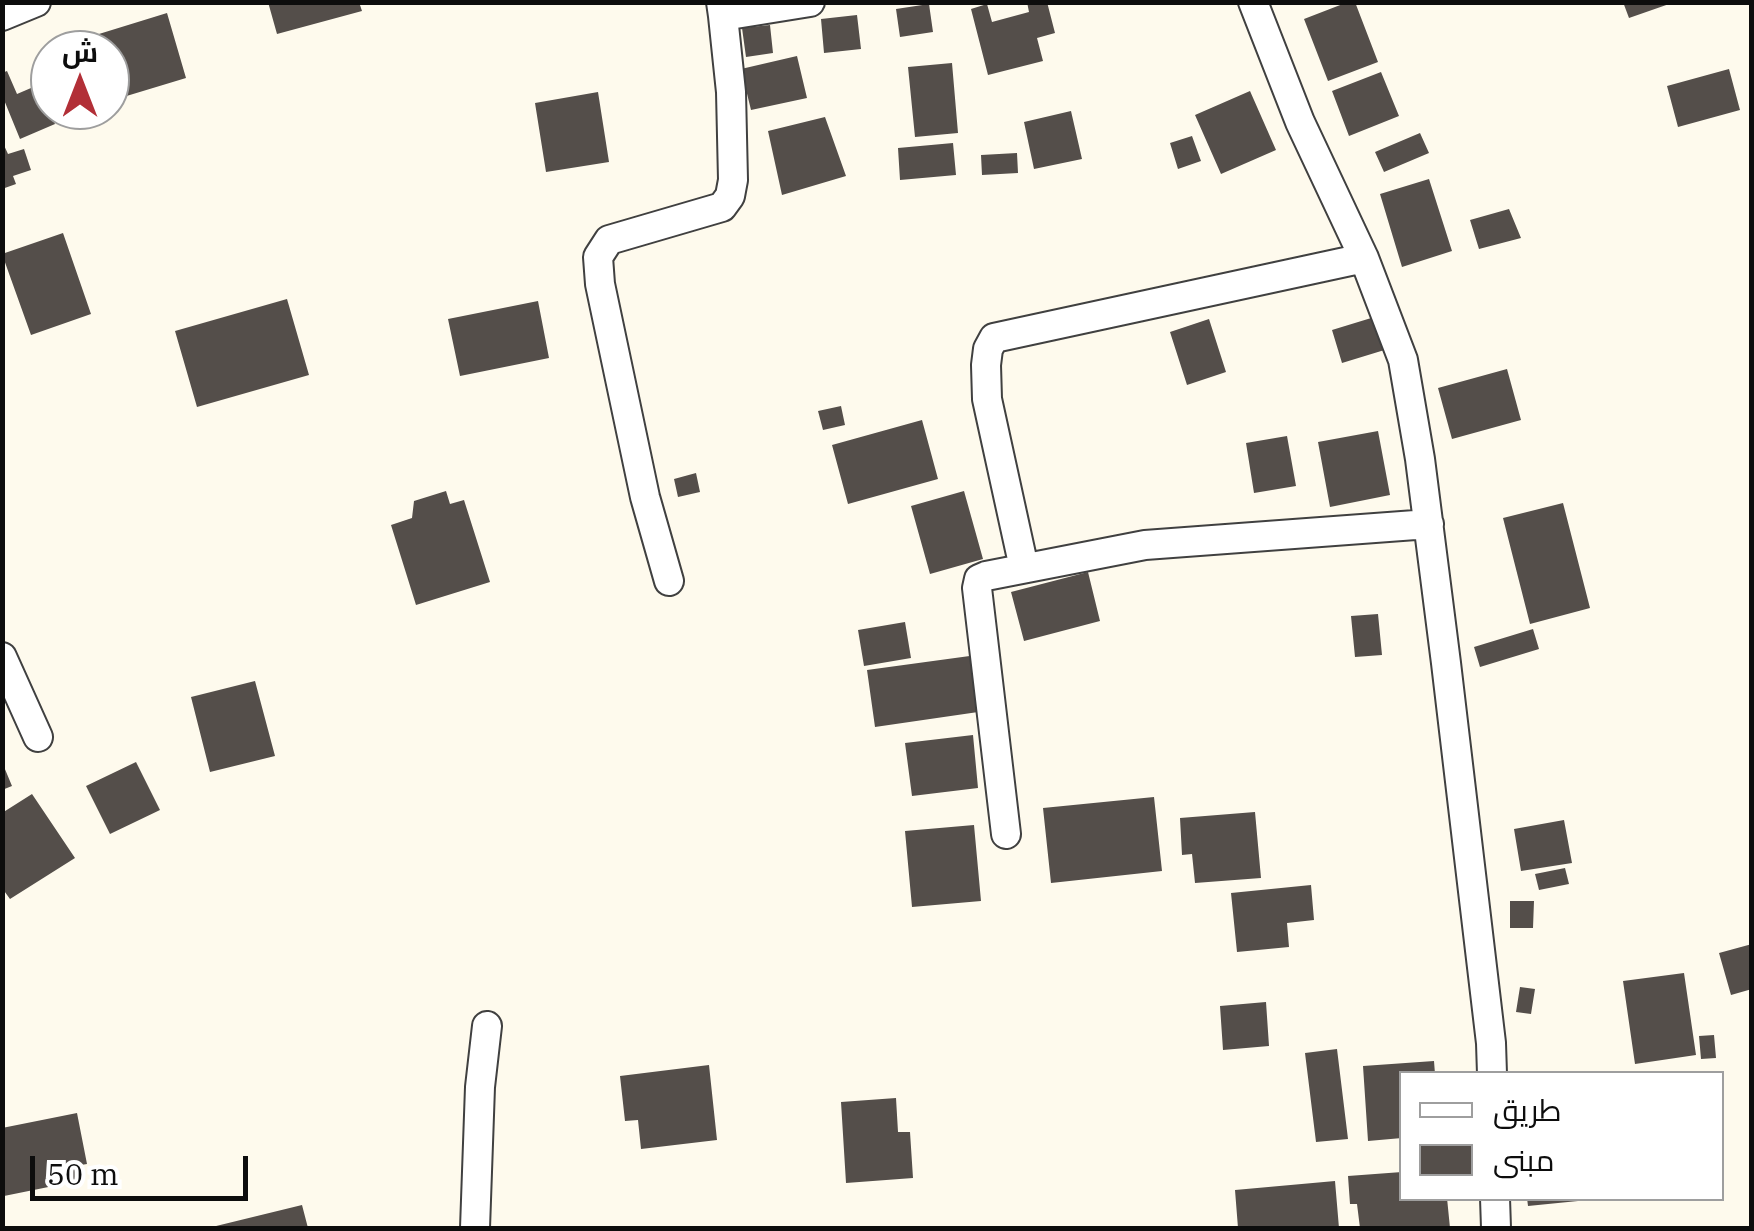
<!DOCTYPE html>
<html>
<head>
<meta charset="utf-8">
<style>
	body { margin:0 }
	#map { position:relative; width:1754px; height:1231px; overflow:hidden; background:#fefaed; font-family:"IBM Plex Serif",Cairo,serif }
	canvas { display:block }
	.frame { position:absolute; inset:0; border:5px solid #0d0d0d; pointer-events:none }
	.legend { position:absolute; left:1399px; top:1071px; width:325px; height:130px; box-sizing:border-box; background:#fff; border:2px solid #9e9e9e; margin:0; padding:12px 18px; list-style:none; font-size:30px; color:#0d0d0d }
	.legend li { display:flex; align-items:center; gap:20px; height:50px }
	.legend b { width:50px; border:2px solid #9e9e9e }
	.north { position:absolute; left:30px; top:30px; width:100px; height:100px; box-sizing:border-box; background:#fff; border:2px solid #9e9e9e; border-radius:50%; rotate:0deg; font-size:28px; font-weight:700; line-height:40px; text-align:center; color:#0d0d0d }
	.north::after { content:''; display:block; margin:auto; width:35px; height:45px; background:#b22f37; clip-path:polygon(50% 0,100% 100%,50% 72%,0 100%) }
	.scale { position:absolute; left:30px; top:1156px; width:218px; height:45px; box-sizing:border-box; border:5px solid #0d0d0d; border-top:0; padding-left:12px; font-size:30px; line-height:35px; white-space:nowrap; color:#0d0d0d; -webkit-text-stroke:8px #fff; paint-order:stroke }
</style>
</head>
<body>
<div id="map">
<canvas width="1754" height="1231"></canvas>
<div class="frame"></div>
<ul class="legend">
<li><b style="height:12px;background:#fff"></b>طريق</li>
<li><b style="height:28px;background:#544e4a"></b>مبنى</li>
</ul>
<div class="north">ش</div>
<div class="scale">50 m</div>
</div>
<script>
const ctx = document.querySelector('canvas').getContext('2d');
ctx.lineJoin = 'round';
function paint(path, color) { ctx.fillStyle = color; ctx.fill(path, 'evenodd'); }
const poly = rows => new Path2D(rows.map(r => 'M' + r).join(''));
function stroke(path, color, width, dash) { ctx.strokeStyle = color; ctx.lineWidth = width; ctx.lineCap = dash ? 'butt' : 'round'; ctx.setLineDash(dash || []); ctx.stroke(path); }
paint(poly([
	[268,2,359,2,362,11,277,34],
	[1027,2,1047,2,1055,33,1037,38,1043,61,988,75,971,9,987,4,992,22,1029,12],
	[1348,2,1355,2,1378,62,1328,81,1304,19],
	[1623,2,1672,2,1672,3,1629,18],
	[929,4,933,32,900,37,896,9],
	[167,13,186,78,110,101,110,50,75,50,73,42],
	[857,15,861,49,824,53,821,19],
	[770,25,773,53,746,57,742,28],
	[797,56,807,98,751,110,741,69],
	[952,63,958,133,915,137,908,67],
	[1729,69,1740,110,1678,127,1667,86],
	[7,71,17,94,38,85,55,124,20,139,2,95,2,73],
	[1381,72,1399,116,1349,136,1332,91],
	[1250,91,1276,150,1221,174,1195,115],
	[598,92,609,162,546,172,535,103],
	[1071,111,1082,159,1034,169,1024,122],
	[825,117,846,176,782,195,768,131],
	[1420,133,1429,153,1384,172,1375,152],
	[1192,136,1201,161,1178,169,1170,143],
	[2,141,8,154,24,149,31,170,13,176,16,184,2,189],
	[953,143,956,175,900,180,898,148],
	[1017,153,1018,173,982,175,981,155],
	[1429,179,1452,251,1402,267,1380,194],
	[1509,209,1521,238,1479,249,1470,220],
	[63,233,91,314,31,335,2,254],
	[287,299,309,375,197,407,175,331],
	[538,301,549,358,460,376,448,319],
	[1381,315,1391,348,1342,363,1332,330],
	[1209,319,1226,372,1187,385,1170,332],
	[1507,369,1521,420,1452,439,1438,388],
	[841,406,845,425,823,430,818,411],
	[922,420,938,479,848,504,832,445],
	[1378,431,1390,495,1330,507,1318,442],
	[1287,436,1296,486,1254,493,1246,443],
	[696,473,700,492,678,497,674,479],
	[446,491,450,504,464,500,490,582,416,605,391,525,412,518,414,501],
	[964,491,983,559,930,574,911,506],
	[1563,503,1590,608,1530,624,1503,518],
	[1088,572,1100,621,1024,641,1011,592],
	[1378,614,1382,655,1355,657,1351,616],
	[905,622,911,658,864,666,858,630],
	[1533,629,1539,649,1480,667,1474,647],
	[977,655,985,711,875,727,867,670],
	[255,681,275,756,210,772,191,697],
	[973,735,978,788,912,796,905,743],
	[2,762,12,786,2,790],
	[136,762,160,810,110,834,86,786],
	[32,794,75,858,10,899,2,888,2,813],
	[1154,797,1162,871,1051,883,1043,808],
	[1255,812,1261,878,1195,883,1192,854,1182,855,1180,818],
	[1564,820,1572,863,1521,871,1514,829],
	[974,825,981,901,912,907,905,831],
	[1565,868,1569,884,1539,890,1535,874],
	[1311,885,1314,920,1287,923,1289,947,1237,952,1231,893],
	[1510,901,1534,901,1533,928,1510,928],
	[1752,944,1752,989,1731,995,1719,953],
	[1684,973,1696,1055,1635,1064,1623,981],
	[1520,987,1535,989,1531,1014,1516,1012],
	[1266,1002,1269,1046,1223,1050,1220,1006],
	[1714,1035,1716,1058,1701,1059,1699,1036],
	[1337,1049,1348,1139,1316,1142,1305,1053],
	[1434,1061,1435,1074,1402,1074,1402,1138,1368,1141,1363,1066],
	[709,1065,717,1140,641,1149,638,1120,625,1121,620,1076],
	[896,1098,898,1132,910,1132,913,1178,846,1183,841,1102],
	[77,1113,87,1164,75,1166,78,1181,4,1196,2,1128],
	[1402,1172,1402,1198,1447,1198,1450,1228,1360,1228,1357,1204,1350,1204,1348,1176],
	[1335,1181,1339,1228,1238,1228,1235,1190],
	[1527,1198,1578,1198,1578,1201,1528,1206],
	[302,1205,308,1228,212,1228,212,1227]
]), '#544e4a');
const street = poly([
	[721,2,723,16,810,2],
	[1253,2,1300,122,1364,258,1403,360,1420,459,1446,663,1491,1043,1492,1074],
	[2,16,36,2],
	[1024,568,987,399,986,365,988,349,994,338,1364,258],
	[669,581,645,497,600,284,598,257,609,240,722,207,730,196,733,180,731,92,723,16],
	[2,657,38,737],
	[1006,834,977,588,979,579,986,576,1145,545,1429,524],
	[1495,1198,1496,1228],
	[475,1228,480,1087,487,1026]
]);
stroke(street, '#404040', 32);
stroke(street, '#fff', 28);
</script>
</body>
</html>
